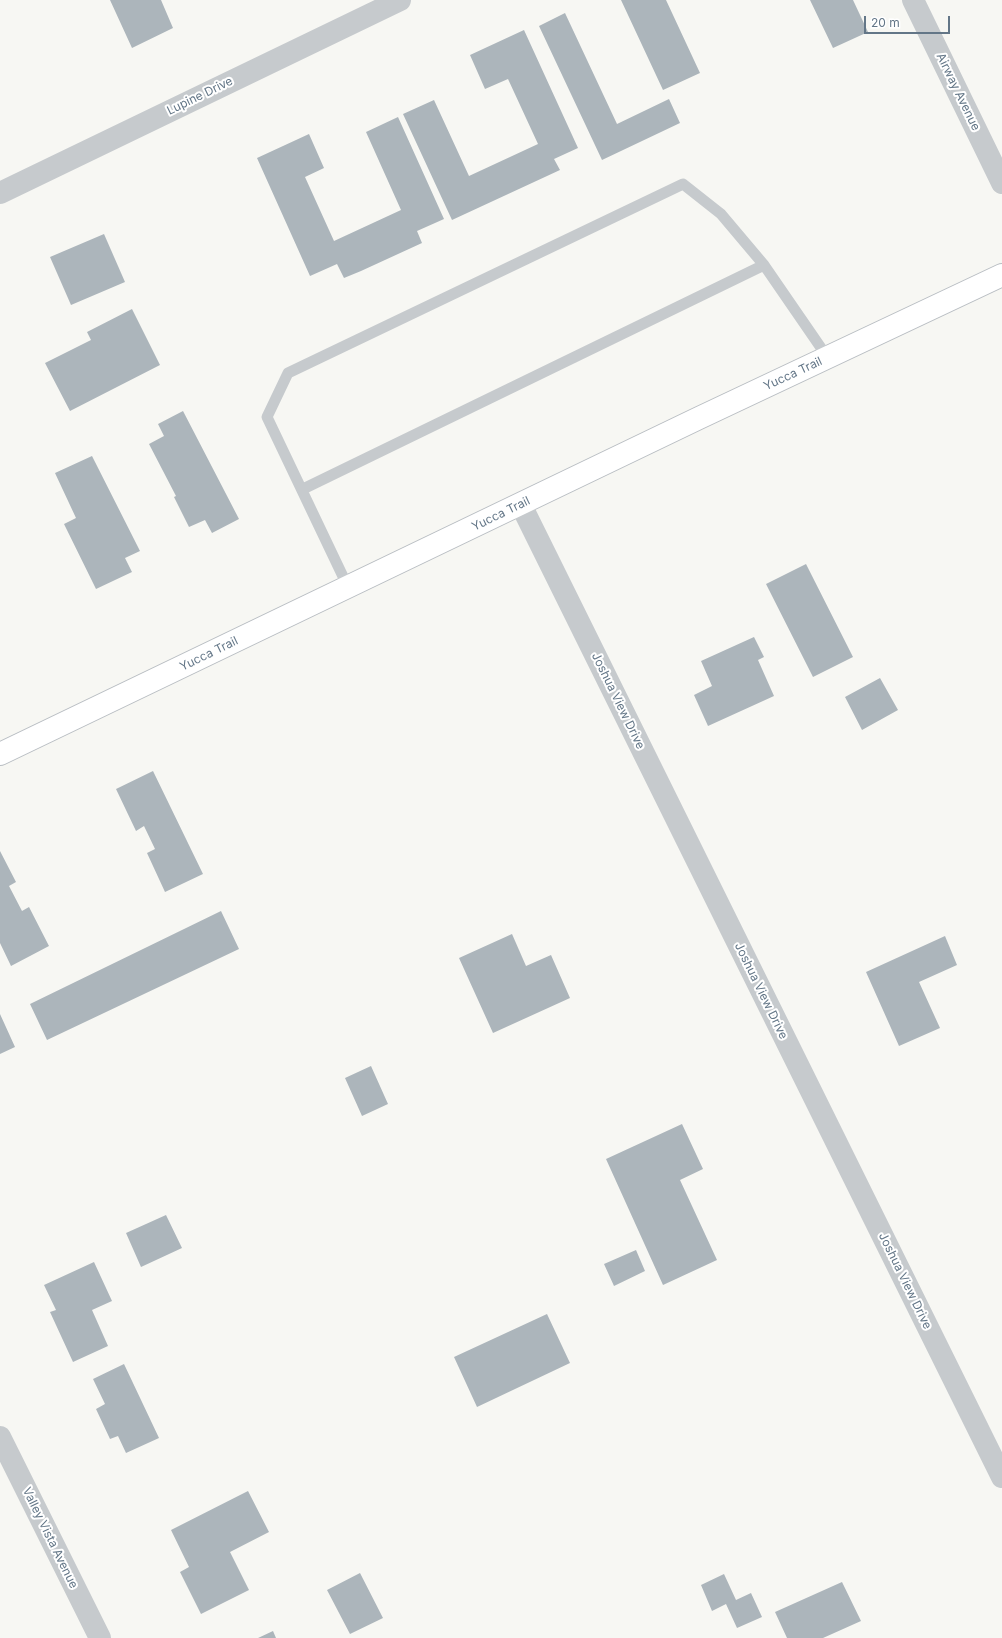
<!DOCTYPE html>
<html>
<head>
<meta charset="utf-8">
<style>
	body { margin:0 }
	#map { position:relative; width:1002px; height:1638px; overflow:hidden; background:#f7f7f3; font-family:Inter,sans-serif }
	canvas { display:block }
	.scale { position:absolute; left:864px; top:16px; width:86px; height:18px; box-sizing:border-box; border:2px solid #637687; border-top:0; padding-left:5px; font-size:12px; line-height:14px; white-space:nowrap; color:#637687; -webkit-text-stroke:3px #fff; paint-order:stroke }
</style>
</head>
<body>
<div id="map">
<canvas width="1002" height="1638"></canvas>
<div class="scale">20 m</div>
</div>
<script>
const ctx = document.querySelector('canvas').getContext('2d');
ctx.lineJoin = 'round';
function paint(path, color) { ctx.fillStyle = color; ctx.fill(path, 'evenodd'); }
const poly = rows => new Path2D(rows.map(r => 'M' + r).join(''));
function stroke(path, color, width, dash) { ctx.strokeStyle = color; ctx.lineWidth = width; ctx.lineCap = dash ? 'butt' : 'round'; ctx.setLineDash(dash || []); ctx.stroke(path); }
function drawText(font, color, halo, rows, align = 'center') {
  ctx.font = font + ' Inter,sans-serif'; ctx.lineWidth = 4; ctx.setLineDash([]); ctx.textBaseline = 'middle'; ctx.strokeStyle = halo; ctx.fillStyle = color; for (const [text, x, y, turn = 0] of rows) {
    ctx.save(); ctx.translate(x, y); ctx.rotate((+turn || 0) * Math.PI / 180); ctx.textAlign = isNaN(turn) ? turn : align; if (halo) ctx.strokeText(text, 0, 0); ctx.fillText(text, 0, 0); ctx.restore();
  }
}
paint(poly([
	[110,0,161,0,173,28,132,48],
	[621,0,666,0,700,73,663,90],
	[810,0,853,0,868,32,833,48],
	[565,13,617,124,669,99,680,123,602,160,539,26],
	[524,30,578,148,554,159,560,170,452,220,403,114,434,100,469,176,538,144,508,79,485,89,470,55],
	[398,117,444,219,417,231,422,243,361,271,344,278,337,264,310,276,257,158,309,134,324,168,305,177,334,241,401,210,366,132],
	[104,234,125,282,71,305,50,257],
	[132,309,160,365,70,411,45,363,91,340,87,332],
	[183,411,239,519,212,533,205,520,189,527,174,497,176,496,149,444,164,436,158,424],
	[92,456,140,551,125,558,132,572,96,589,64,524,76,518,55,473],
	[806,564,853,657,813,677,766,584],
	[754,637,764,657,758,660,774,696,708,726,694,695,712,686,701,661],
	[880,678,898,710,862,730,845,697],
	[153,771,203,874,165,892,147,853,155,849,144,826,136,831,116,789],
	[0,851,16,882,9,886,22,911,29,907,49,946,11,966,0,943],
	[221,911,239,949,47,1040,30,1004],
	[512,934,526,966,551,955,570,998,493,1033,459,958],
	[945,936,957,965,919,982,940,1028,899,1046,866,972],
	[0,1014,15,1047,0,1054],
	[371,1066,388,1104,362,1116,345,1078],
	[682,1124,703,1169,680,1180,717,1260,663,1285,606,1159],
	[166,1215,182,1248,141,1267,126,1233],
	[636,1250,645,1271,614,1286,604,1264],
	[94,1262,112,1301,92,1310,108,1346,73,1362,50,1312,56,1310,44,1285],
	[547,1314,570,1363,477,1407,454,1357],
	[124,1364,159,1438,126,1453,118,1436,110,1439,96,1409,105,1404,93,1379],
	[248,1491,269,1532,230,1552,249,1590,201,1614,180,1572,189,1567,171,1530],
	[360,1573,383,1618,350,1634,327,1590],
	[724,1574,736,1600,751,1593,762,1617,737,1628,726,1604,712,1611,701,1585],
	[842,1582,861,1621,823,1638,787,1638,775,1612],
	[273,1631,276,1638,258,1638]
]), '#acb5bb');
const secondary = poly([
	[0,754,699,418,1002,275]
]);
stroke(secondary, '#b8bdc2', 24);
stroke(poly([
	[303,489,764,265],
	[348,587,267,417,288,373,683,184,721,214,764,265,828,358]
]), '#c6cacd', 11);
stroke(poly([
	[913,0,1002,183],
	[0,193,400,0],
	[521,505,1002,1477],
	[0,1437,100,1638]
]), '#c6cacd', 22);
stroke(secondary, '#fff', 22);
drawText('12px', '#637687', '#fff', [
	["Airway Avenue",958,92,64],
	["Lupine Drive",200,96,-26],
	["Yucca Trail",793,374,-25],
	["Yucca Trail",501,514,-26],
	["Yucca Trail",209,654,-26],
	["Joshua View Drive",618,701,64],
	["Joshua View Drive",761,991,64],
	["Joshua View Drive",905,1281,64],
	["Valley Vista Avenue",50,1538,64]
]);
</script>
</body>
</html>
